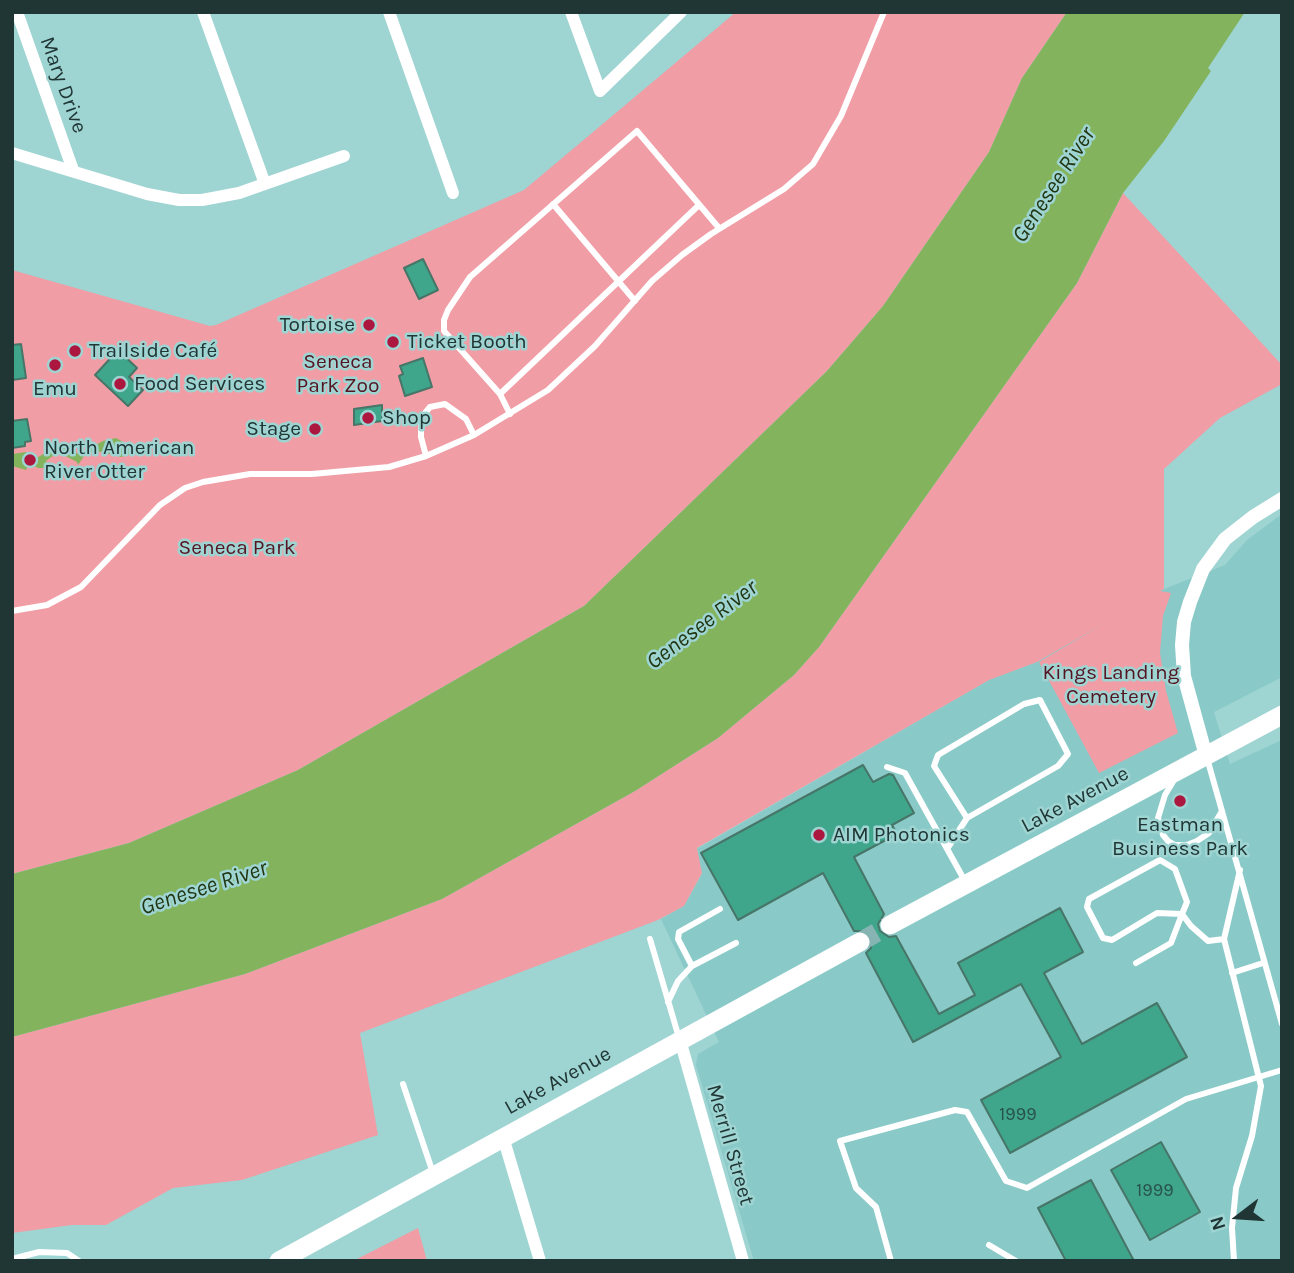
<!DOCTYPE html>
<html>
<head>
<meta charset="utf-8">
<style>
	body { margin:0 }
	#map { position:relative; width:1294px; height:1273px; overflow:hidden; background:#9ed4d2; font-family:Karla,sans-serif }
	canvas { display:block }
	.frame { position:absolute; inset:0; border:14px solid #203635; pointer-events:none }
	.north { position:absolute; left:1203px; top:1182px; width:70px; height:70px; -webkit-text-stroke:5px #9ed4d2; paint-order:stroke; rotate:253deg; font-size:19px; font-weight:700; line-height:28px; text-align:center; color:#203635 }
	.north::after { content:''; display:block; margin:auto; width:24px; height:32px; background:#203635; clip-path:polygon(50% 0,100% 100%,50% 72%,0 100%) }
</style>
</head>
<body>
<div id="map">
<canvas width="1294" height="1273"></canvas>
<div class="frame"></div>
<div class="north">N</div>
</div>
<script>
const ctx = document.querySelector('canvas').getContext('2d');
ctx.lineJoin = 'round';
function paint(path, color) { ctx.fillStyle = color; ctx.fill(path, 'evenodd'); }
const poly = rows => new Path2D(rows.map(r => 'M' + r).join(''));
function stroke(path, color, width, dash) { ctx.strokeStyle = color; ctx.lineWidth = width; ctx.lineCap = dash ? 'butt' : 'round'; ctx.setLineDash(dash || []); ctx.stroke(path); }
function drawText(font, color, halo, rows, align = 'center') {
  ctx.font = font + ' Karla,sans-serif'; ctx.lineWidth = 5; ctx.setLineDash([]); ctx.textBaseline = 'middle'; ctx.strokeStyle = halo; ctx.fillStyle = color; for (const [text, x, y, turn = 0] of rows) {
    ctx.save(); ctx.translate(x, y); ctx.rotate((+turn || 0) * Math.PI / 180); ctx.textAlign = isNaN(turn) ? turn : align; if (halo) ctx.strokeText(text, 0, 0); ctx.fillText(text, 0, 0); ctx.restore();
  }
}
paint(poly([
	[1282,514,1282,677,1214,712,1230,764,1282,740,1282,1261,754,1261,696,1065,698,1054,719,1042,661,919,684,906,702,874,697,849,989,680,1037,662,1164,589,1225,565,1247,540]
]), '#89c9c7');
paint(poly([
	[736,12,1067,12,1022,78,989,152,883,306,827,371,584,606,298,770,129,843,12,874,12,270,210,326,216,325,524,190],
	[1123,193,1282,365,1282,384,1220,418,1164,469,1164,589,1160,591,1171,593,1163,616,1160,653,1166,691,1178,733,1099,773,1039,662,1105,623,1037,662,989,680,697,848,702,873,684,906,658,920,360,1033,378,1135,242,1180,173,1188,106,1225,72,1225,12,1233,12,1037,245,974,442,899,635,791,718,738,794,675,819,647,1077,283],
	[418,1228,427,1261,353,1261]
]), '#f19da5');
paint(poly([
	[1067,12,1245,12,1208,68,1211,71,1164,141,1123,193,1077,283,819,647,794,675,718,738,635,791,442,899,245,974,12,1037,12,874,129,843,298,770,584,606,827,371,883,306,989,152,1022,78],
	[116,438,132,447,131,454,121,457,97,451,86,453,78,465,77,462,58,452,46,461,47,468,38,468,29,463,26,470,12,466,12,454,26,452,29,457,35,459,58,445,79,454,103,441]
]), '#83b45d');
const building = poly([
	[423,259,438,290,419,299,404,268,423,259],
	[21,344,26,378,12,380,12,345,21,344],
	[118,350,137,368,129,377,143,390,128,406,95,375,118,350],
	[423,358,432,387,405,396,399,376,403,374,400,366,423,358],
	[382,405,382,421,354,425,354,409,382,405],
	[27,419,31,441,25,442,25,446,12,448,12,421,27,419],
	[863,765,873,782,889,774,893,775,914,813,892,825,897,834,854,857,884,914,878,924,880,931,889,937,896,936,939,1014,975,995,958,963,1060,908,1083,952,1044,973,1082,1044,1157,1003,1187,1057,1010,1153,981,1100,1061,1057,1021,984,913,1042,866,953,871,948,871,937,866,931,854,931,823,873,738,920,701,853,863,765],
	[1161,1142,1200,1212,1150,1240,1111,1170,1161,1142],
	[1091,1180,1134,1261,1066,1261,1038,1208,1091,1180]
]);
paint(building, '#3fa58b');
stroke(building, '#477568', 2);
stroke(poly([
	[860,942,890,925]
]), '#85b4b3', 19, [19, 10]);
stroke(poly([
	[553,204,635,301],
	[699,205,500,394,444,331,444,320,448,310,470,277,637,131,719,228],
	[500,394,510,414],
	[426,456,421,437,421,418,430,407,445,404,466,419,474,435],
	[12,611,47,605,81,587,160,505,185,488,203,482,250,474,312,474,389,467,426,456,474,435,548,390,595,346,652,281,682,255,711,234,784,189,813,164,841,116,884,12],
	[1207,758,1282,1024],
	[887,767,905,773,966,883],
	[1174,780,1165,795,1158,818,1163,835,1168,841,1175,845,1187,845,1197,841,1209,833,1222,811],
	[947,849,967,818,1058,766,1068,754,1040,700,1024,704,938,755,934,766,967,818],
	[650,939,679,1038],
	[1224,939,1261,1086,1252,1136,1236,1188,1232,1228,1234,1261],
	[1136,963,1171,943,1182,914,1157,913,1112,940,1103,938,1087,907,1089,899,1160,860,1175,869,1187,902,1182,914,1191,926,1208,941,1224,939,1240,870],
	[692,966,678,939,679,932,720,909],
	[1232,973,1263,963],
	[668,1002,678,981,692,966,736,943],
	[403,1084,433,1173],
	[989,1245,1016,1261],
	[12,1259,39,1252,67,1253,79,1261],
	[891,1261,876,1207,856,1188,840,1141,955,1110,967,1112,1006,1181,1027,1188,1186,1099,1282,1070]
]), '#fff', 6);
stroke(poly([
	[17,12,73,170],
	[203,12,265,184],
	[389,12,453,193],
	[571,12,600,91,681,12],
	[12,153,147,194,179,200,202,200,239,193,344,156],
	[680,1040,743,1261],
	[503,1137,540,1261]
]), '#fff', 12);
stroke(poly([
	[1206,756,1184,676,1182,645,1184,622,1190,602,1203,569,1225,539,1253,517,1282,499]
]), '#fff', 14);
stroke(poly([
	[890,925,1282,715],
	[279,1261,860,942]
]), '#fff', 19);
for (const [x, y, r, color] of [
	[369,325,7,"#ac1740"],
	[393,342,7,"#ac1740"],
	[75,351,7,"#ac1740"],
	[55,365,7,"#ac1740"],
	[120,384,7,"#ac1740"],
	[368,418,7,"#ac1740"],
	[315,429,7,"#ac1740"],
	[30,460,7,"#ac1740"],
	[1180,801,7,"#ac1740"],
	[819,835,7,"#ac1740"]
]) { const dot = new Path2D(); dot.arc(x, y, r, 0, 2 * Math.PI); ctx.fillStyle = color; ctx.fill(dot); stroke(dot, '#9ed4d2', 2.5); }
drawText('18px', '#28524a', null, [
	["1999",1018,1115],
	["1999",1155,1191]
]);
drawText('21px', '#203635', '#9ed4d2', [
	["Mary Drive",63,85,70],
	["Lake Avenue",1075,800,-28],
	["Lake Avenue",558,1081,-29],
	["Merrill Street",730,1145,74]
]);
drawText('21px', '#203635', '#9ed4d2', [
	["Tortoise",355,325,"right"],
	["Ticket Booth",407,342],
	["Trailside Café",89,351],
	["Food Services",134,384],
	["Emu",55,389,"center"],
	["Shop",382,418],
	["Stage",301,429,"right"],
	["North American",44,448],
	["River Otter",44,472],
	["Eastman",1180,825,"center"],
	["Business Park",1180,849,"center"],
	["AIM Photonics",833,835]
], 'left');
drawText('21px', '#551421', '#9ed4d2', [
	["Seneca",338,362],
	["Park Zoo",338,386],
	["Seneca Park",237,548],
	["Kings Landing",1111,673],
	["Cemetery",1111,697]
]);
drawText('italic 23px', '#223612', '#9ed4d2', [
	["Genesee River",1054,185,-57],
	["Genesee River",702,625,-37],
	["Genesee River",204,888,-18]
]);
</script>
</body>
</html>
